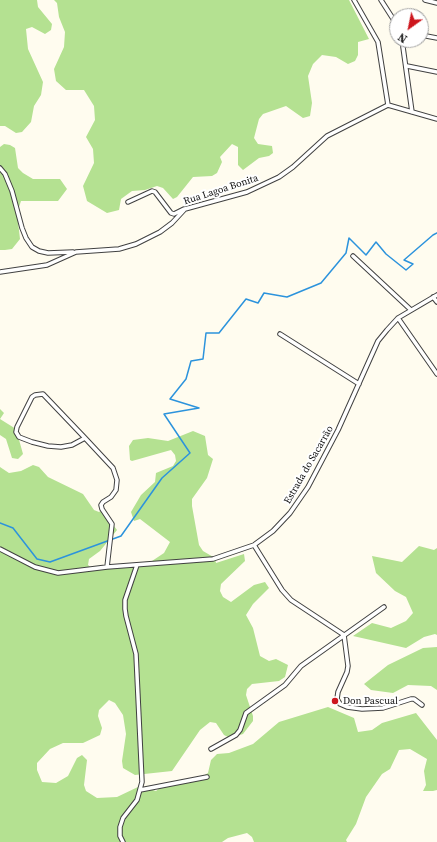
<!DOCTYPE html>
<html>
<head>
<meta charset="utf-8">
<style>
	body { margin:0 }
	#map { position:relative; width:437px; height:842px; overflow:hidden; background:#fffcef; font-family:"Source Serif 4",serif }
	canvas { display:block }
	.north { position:absolute; left:389px; top:8px; width:40px; height:40px; box-sizing:border-box; background:#fff; border:1px solid #9f9f9f; border-radius:50%; rotate:213deg; font-size:11px; font-weight:700; line-height:16px; text-align:center; color:#0e0e0e }
	.north::after { content:''; display:block; margin:auto; width:14px; height:18px; background:#cd161d; clip-path:polygon(50% 0,100% 100%,50% 72%,0 100%) }
</style>
</head>
<body>
<div id="map">
<canvas width="437" height="842"></canvas>
<div class="north">N</div>
</div>
<script>
const ctx = document.querySelector('canvas').getContext('2d');
ctx.lineJoin = 'round';
function paint(path, color) { ctx.fillStyle = color; ctx.fill(path, 'evenodd'); }
const poly = rows => new Path2D(rows.map(r => 'M' + r).join(''));
function stroke(path, color, width, dash) { ctx.strokeStyle = color; ctx.lineWidth = width; ctx.lineCap = dash ? 'butt' : 'round'; ctx.setLineDash(dash || []); ctx.stroke(path); }
function drawText(font, color, halo, rows, align = 'center') {
  ctx.font = font + ' "Source Serif 4",serif'; ctx.lineWidth = 4; ctx.setLineDash([]); ctx.textBaseline = 'middle'; ctx.strokeStyle = halo; ctx.fillStyle = color; for (const [text, x, y, turn = 0] of rows) {
    ctx.save(); ctx.translate(x, y); ctx.rotate((+turn || 0) * Math.PI / 180); ctx.textAlign = isNaN(turn) ? turn : align; if (halo) ctx.strokeText(text, 0, 0); ctx.fillText(text, 0, 0); ctx.restore();
  }
}
paint(poly([
	[0,0,37,0,38,7,52,24,51,30,45,34,32,27,26,29,28,49,43,82,41,95,34,106,31,122,22,132,16,133,5,126,0,126],
	[54,0,349,0,369,39,358,42,358,55,355,61,348,64,336,57,322,55,313,64,308,76,312,103,310,116,303,118,286,106,263,114,259,119,254,138,258,144,272,146,273,153,269,156,259,158,243,170,238,165,238,147,232,144,220,157,222,162,217,173,212,176,193,177,177,197,173,199,163,188,157,186,145,190,132,191,121,199,119,210,107,213,87,201,83,186,94,163,93,149,86,137,95,120,94,106,84,90,66,90,56,81,54,69,64,47,65,32,59,17,57,3],
	[4,144,10,145,15,148,18,168,23,173,33,179,60,179,67,189,58,201,21,201,17,213,20,239,12,249,5,250,0,250,0,147],
	[0,409,4,413,0,419,16,429,23,454,18,459,12,458,6,439,0,435],
	[193,431,205,436,208,455,213,459,207,478,192,499,192,506,199,545,203,551,215,558,216,563,244,554,245,561,221,584,220,591,223,597,231,602,254,585,265,582,269,588,253,604,246,615,253,628,260,656,269,661,276,659,288,665,285,677,279,681,252,684,247,689,246,695,253,716,253,721,243,734,230,738,224,735,216,723,210,722,200,730,172,771,135,775,123,768,122,761,126,734,123,715,115,703,109,700,99,710,98,716,102,728,100,735,83,743,63,743,50,749,37,763,37,770,42,782,56,783,68,776,77,758,82,755,87,760,84,785,86,791,97,798,117,797,140,786,156,791,163,785,197,780,208,773,211,760,217,754,229,753,253,744,279,722,328,707,354,718,358,732,372,730,382,723,416,713,437,740,437,790,433,791,423,791,426,785,424,771,427,759,410,749,399,750,390,769,382,774,366,797,356,824,346,840,347,842,254,842,252,837,247,833,228,838,222,842,0,842,0,467,9,473,21,471,33,465,39,467,48,477,83,494,94,510,99,512,102,510,117,530,100,551,89,559,88,565,93,569,152,561,164,553,170,542,140,519,134,521,131,512,141,495,155,482,156,473,173,466,176,461,175,455,171,450,132,461,130,460,129,446,133,440,148,438,168,441],
	[419,546,434,550,437,548,437,635,435,634,424,637,406,648,353,636,372,623,391,628,406,621,413,613,406,597,395,591,376,573,372,556,402,562],
	[437,647,437,690,431,686,408,685,393,693,371,690,364,684,388,665,423,648]
]), '#b4e191');
stroke(poly([
	[0,523,13,528,37,559,50,562,121,536,162,478,190,453,164,414,199,408,170,399,186,379,191,361,203,359,206,333,219,333,246,299,258,303,264,293,287,297,321,283,346,253,349,238,366,255,376,242,386,254,406,270,413,264,404,260,433,235,437,233]
]), '#2c93dc', 1.5);
const minor = poly([
	[354,0,378,42,388,105],
	[381,0,397,25],
	[425,0,437,3],
	[421,35,437,38],
	[402,40,412,112],
	[407,66,437,72],
	[0,168,5,174,12,191,22,228,26,238,32,247,39,251,48,253,73,252],
	[128,202,152,191,155,192,171,213,174,214,184,209],
	[353,256,411,310],
	[0,272,47,265,76,252,119,249,136,244,160,232,172,223,185,209,247,192,279,177,293,167,327,136,388,105,437,119],
	[433,297,437,302],
	[398,318,437,374],
	[280,334,359,384],
	[85,438,72,445,61,447,48,446,32,442,19,437,16,432,17,427,32,397,35,395,43,394,85,438,113,468,117,480,116,490,111,497,103,502,101,505,102,509,112,524,107,567],
	[254,545,282,590,291,600,344,635,348,666,347,672,338,692,337,699,340,704,347,707,362,709,383,708,411,699,414,699,422,705],
	[0,549,35,567,58,573,107,567,213,559,254,545,273,531,290,513,308,487,338,430,378,341,387,330,398,318,437,295],
	[211,749,236,735,240,730,246,713,285,685,301,666,384,607],
	[140,790,207,777],
	[123,842,120,836,120,827,123,818,137,800,142,782,136,654,126,616,125,609,125,600,137,565]
]);
stroke(minor, '#414141', 5.5);
stroke(minor, '#fff', 3.5);
for (const [x, y, r, color] of [
	[335,701,4,"#cd161d"]
]) { const dot = new Path2D(); dot.arc(x, y, r, 0, 2 * Math.PI); ctx.fillStyle = color; ctx.fill(dot); stroke(dot, '#fff', 1.5); }
drawText('10px', '#0e0e0e', '#fff', [
	["Rua Lagoa Bonita",221,190,-18],
	["Estrada do Sacarrão",309,465,-60]
]);
drawText('10px', '#0e0e0e', '#fff', [
	["Don Pascual",343,701]
], 'left');
</script>
</body>
</html>
